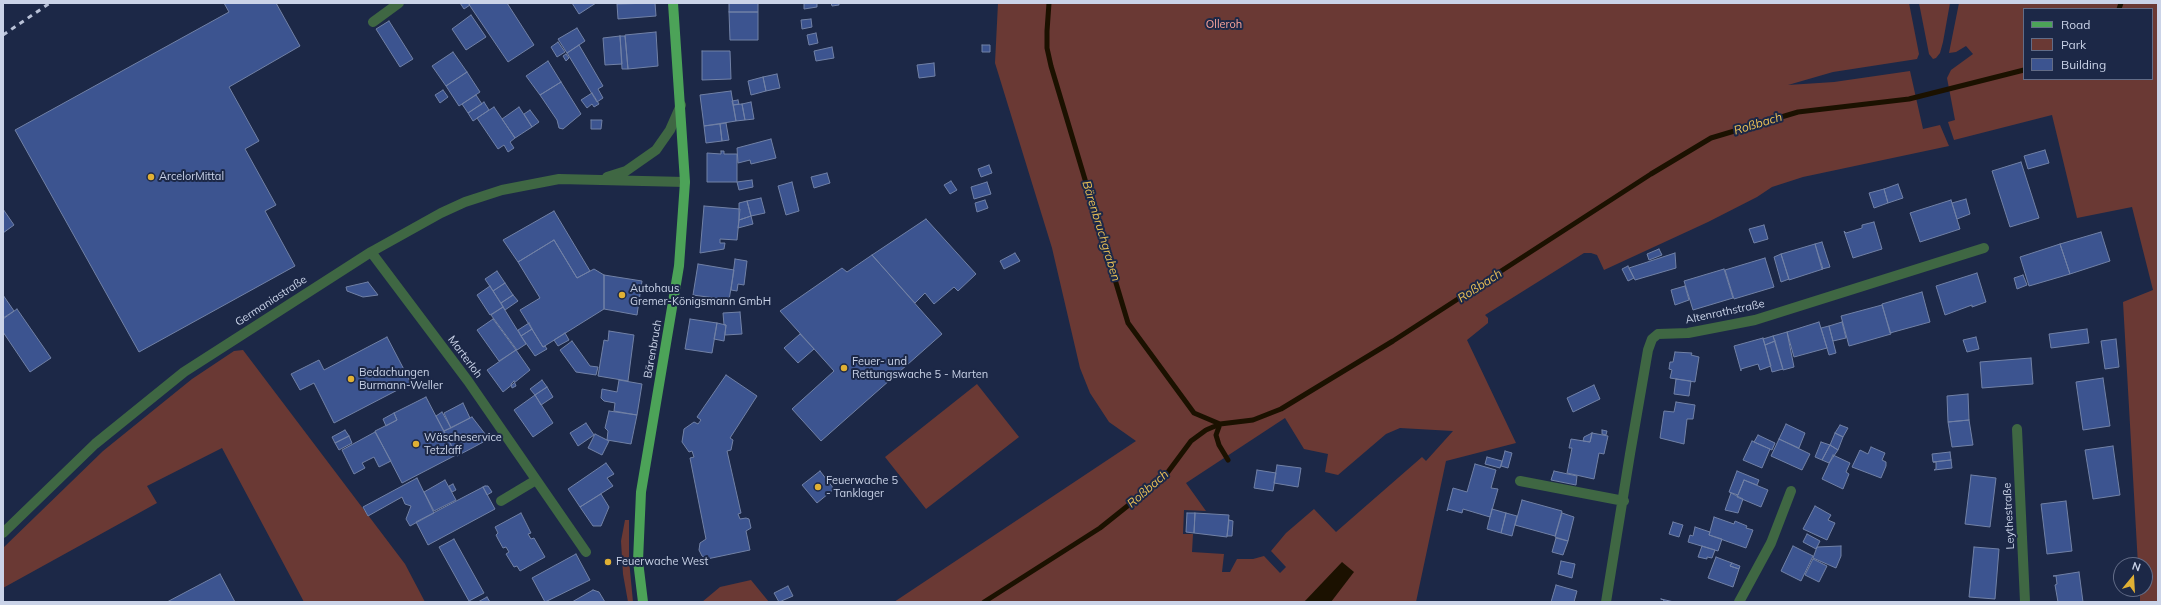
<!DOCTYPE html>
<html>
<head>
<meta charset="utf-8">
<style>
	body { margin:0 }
	#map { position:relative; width:2161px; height:605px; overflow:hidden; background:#1c2847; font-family:Mulish,sans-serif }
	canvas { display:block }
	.frame { position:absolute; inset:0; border:4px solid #cad3e8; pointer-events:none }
	.legend { position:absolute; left:2023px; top:8px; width:130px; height:72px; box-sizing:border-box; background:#1c2847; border:1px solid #626c87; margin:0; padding:5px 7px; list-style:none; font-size:12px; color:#cad3e8 }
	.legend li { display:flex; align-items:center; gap:8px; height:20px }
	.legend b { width:20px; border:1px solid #626c87 }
	.north { position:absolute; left:2113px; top:557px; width:40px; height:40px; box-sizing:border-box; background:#1c2847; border:1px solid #626c87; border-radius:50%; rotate:18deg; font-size:11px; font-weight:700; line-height:16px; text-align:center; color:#cad3e8 }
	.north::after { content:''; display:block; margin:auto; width:14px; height:18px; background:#e0b034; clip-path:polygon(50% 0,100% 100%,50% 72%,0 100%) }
</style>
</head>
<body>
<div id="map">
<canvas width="2161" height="605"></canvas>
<div class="frame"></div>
<ul class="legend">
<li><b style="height:5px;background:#4ca358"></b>Road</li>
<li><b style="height:11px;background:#6a3934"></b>Park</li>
<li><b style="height:11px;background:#3c5490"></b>Building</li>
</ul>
<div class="north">N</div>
</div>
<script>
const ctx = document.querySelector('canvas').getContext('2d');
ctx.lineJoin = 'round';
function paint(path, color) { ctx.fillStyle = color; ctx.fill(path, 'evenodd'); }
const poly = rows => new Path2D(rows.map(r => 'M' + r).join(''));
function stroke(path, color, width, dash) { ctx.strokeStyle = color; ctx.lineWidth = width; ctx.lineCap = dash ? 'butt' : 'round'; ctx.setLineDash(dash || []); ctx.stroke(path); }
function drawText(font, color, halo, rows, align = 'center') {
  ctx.font = font + ' Mulish,sans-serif'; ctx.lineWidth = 4; ctx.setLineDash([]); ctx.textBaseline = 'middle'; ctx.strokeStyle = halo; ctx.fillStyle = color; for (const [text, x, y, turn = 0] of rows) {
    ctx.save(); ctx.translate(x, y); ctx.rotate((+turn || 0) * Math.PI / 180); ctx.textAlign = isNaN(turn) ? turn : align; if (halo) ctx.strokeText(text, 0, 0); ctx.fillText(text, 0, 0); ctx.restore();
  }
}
paint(poly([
	[998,3,1909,3,1919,54,1917,59,1833,72,1788,85,1834,82,1910,71,1923,129,1940,125,1949,146,1803,177,1772,187,1757,197,1708,222,1604,270,1597,255,1591,253,1584,253,1485,315,1488,318,1488,323,1467,340,1516,443,1446,461,1416,602,894,602,1136,441,1109,422,1090,393,1080,368,1052,248,995,63],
	[1285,418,1304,449,1328,454,1325,472,1338,475,1386,434,1400,428,1453,431,1426,461,1422,457,1336,532,1314,509,1286,533,1271,551,1286,567,1280,573,1264,556,1253,559,1237,559,1230,572,1222,572,1224,554,1192,552,1193,534,1183,534,1184,510,1206,511,1186,483],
	[1919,3,1950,3,1943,42,1940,53,1936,58,1933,59,1929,54],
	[1959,3,2158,3,2158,602,2140,602,2140,589,2145,589,2145,565,2138,565,2123,302,2153,290,2132,207,2077,218,2052,115,1954,140,1948,122,1955,120,1947,78,1951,70,1973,54,1966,46,1956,52,1949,53],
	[2024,9,2152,9,2152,79,2024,79],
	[243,350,405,564,425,602,304,602,222,448,147,486,157,503,3,588,3,548,103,451,192,379,234,351],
	[977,384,1019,437,926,509,885,457],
	[625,520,629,520,629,560,633,602,628,602,623,574,621,541],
	[751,580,769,602,702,602,720,587]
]), '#6a3934');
paint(poly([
	[1342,562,1354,572,1331,602,1304,602]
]), '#1b1100');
stroke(poly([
	[1049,3,1047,31,1047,48,1051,66,1128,323,1194,413,1220,424],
	[2119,9,2121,3],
	[1220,424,1216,435,1219,445,1228,460],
	[984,602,1100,528,1165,476,1191,441,1206,430,1220,424,1253,420,1281,409,1393,341,1651,174,1711,138,1798,112,1909,99,2024,70]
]), '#1b1100', 5);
const building = poly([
	[224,3,276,3,300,46,229,87,259,141,245,149,276,205,265,211,295,266,139,352,15,130,229,12,224,3],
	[460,3,468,3,470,5,464,9,460,3],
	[468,3,507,3,534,45,508,62,468,3],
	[572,3,596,3,579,14,572,3],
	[655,3,656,16,618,19,617,4,655,3],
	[729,3,758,3,758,12,729,12,729,3],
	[804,3,817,3,817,7,804,9,804,3],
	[831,3,839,3,839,5,832,6,831,3],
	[729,12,758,12,758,40,730,40,729,12],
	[471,15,486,37,466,50,452,29,471,15],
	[811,19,812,27,802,29,801,20,811,19],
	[389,21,413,59,400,67,376,29,389,21],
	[577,28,585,41,567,53,558,39,577,28],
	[656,32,658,66,628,69,625,35,656,32],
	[816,33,818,43,809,45,807,35,816,33],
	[620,36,625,36,628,69,622,69,620,36],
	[620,36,622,64,605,65,603,38,620,36],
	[558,42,565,52,557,57,551,47,558,42],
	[579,45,603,86,598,89,603,98,597,102,567,53,579,45],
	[982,45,990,45,990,52,982,52,982,45],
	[832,47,834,58,816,61,814,51,832,47],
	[702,51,730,51,731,79,702,80,702,51],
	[453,52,467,72,446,86,432,66,453,52],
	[566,54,569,58,566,61,563,56,566,54],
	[548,61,561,82,540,95,526,76,548,61],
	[934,63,935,76,919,78,917,65,934,63],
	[467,72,480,92,459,106,446,86,467,72],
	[777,74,780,88,766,91,763,77,777,74],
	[763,77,766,91,751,95,748,81,763,77],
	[561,82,581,114,563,129,559,128,557,120,540,95,561,82],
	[443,90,448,97,440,103,435,95,443,90],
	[731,91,736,121,704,126,700,95,731,91],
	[592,93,599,104,594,107,592,104,587,108,581,100,592,93],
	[476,95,482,104,468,113,462,104,476,95],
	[738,100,739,104,733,105,732,101,738,100],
	[484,102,489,110,473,121,468,113,484,102],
	[751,102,754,119,745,120,742,104,751,102],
	[742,104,745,120,736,121,733,105,742,104],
	[494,107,515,138,510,142,514,148,508,152,504,145,498,149,477,118,494,107],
	[519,107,532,127,515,138,502,119,519,107],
	[530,110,539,122,532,127,524,114,530,110],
	[591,120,602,120,601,129,591,129,591,120],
	[726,123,729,140,722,141,720,124,726,123],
	[720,124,722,141,706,143,704,126,720,124],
	[771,139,776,158,751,164,750,160,738,163,737,148,771,139],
	[2045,150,2049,163,2028,169,2024,156,2045,150],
	[721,151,724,151,724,154,737,154,737,182,707,182,707,153,721,154,721,151],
	[2021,162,2039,218,2010,227,1992,171,2021,162],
	[989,165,992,173,981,177,978,169,989,165],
	[827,173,830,183,814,188,811,177,827,173],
	[752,180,753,187,739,190,737,182,752,180],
	[951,181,957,190,950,194,944,185,951,181],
	[792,182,799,211,786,215,778,186,792,182],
	[987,182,991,194,974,199,971,187,987,182],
	[1898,184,1903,198,1888,203,1884,189,1898,184],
	[1884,189,1888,203,1874,208,1869,193,1884,189],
	[761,198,765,213,751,216,747,201,761,198],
	[1966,199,1970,214,1957,219,1952,203,1966,199],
	[985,200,988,208,977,212,975,203,985,200],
	[1951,200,1960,229,1920,242,1910,213,1951,200],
	[747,201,751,216,739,220,739,203,747,201],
	[704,206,740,209,737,240,720,239,720,243,725,243,724,249,700,253,704,206],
	[3,209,14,225,3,233,3,209],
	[554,211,590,271,577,278,554,240,518,262,503,240,554,211],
	[751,216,753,224,738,228,739,220,751,216],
	[926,219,976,274,958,291,954,287,934,304,925,293,915,303,872,255,926,219],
	[1874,222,1882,249,1853,258,1844,231,1846,233,1862,228,1862,225,1874,222],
	[1764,225,1768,239,1754,243,1749,229,1764,225],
	[2101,232,2110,261,2070,274,2060,244,2101,232],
	[554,240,577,278,594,269,604,275,604,309,543,347,520,310,540,298,518,262,554,240],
	[1822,242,1830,267,1822,269,1815,244,1822,242],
	[1815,244,1823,269,1789,280,1781,254,1815,244],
	[2060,244,2070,274,2029,286,2020,257,2060,244],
	[1659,249,1662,255,1649,260,1647,254,1659,249],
	[1015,253,1020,261,1004,269,1000,261,1015,253],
	[1675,253,1676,268,1635,280,1629,268,1675,253],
	[1781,254,1789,279,1781,282,1774,257,1781,254],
	[872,255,942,334,821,441,792,409,834,371,780,311,842,268,847,272,872,255],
	[1765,258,1774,287,1734,299,1725,270,1765,258],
	[735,259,747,261,744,285,738,284,737,291,731,290,735,259],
	[698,264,734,270,729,300,693,295,698,264],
	[1628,266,1634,278,1628,281,1622,269,1628,266],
	[1724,269,1733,298,1693,310,1684,281,1724,269],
	[497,271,505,283,493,291,485,279,497,271],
	[1977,273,1986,302,1972,307,1972,305,1945,315,1936,286,1977,273],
	[604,275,642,281,637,315,604,309,604,275],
	[2023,275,2027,285,2017,289,2014,278,2023,275],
	[368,282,378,295,363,297,347,291,346,287,368,282],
	[505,283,513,295,501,303,493,291,505,283],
	[490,286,503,307,490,315,477,295,490,286],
	[1685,286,1689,300,1675,305,1671,290,1685,286],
	[1922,292,1930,322,1890,333,1882,304,1922,292],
	[3,295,14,311,3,318,3,295],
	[513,295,518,301,505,310,501,303,513,295],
	[1882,305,1891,334,1849,346,1841,316,1882,305],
	[503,307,526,344,517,350,491,315,503,307],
	[17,309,51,358,30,372,3,332,3,319,17,309],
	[740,312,742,334,725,335,726,325,724,325,723,313,740,312],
	[493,319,516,350,499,361,477,330,493,319],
	[690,319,717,323,712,353,685,349,690,319],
	[1819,322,1827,348,1794,357,1787,332,1819,322],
	[1842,322,1846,338,1833,341,1829,326,1842,322],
	[529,323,532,329,521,336,518,330,529,323],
	[717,323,726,325,724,341,714,339,717,323],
	[1829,326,1836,353,1829,355,1821,328,1829,326],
	[532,329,543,347,545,346,547,349,535,356,521,336,532,329],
	[2087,329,2089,343,2051,348,2049,334,2087,329],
	[609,331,634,335,628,381,598,376,604,340,608,341,609,331],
	[1787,332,1794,367,1783,370,1773,336,1787,332],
	[565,333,569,340,558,346,554,340,565,333],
	[800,334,814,349,798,363,784,348,800,334],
	[1773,336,1775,341,1765,345,1763,339,1773,336],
	[387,337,411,383,334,423,314,383,300,390,291,374,319,360,324,370,387,337],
	[1976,337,1979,349,1967,352,1963,340,1976,337],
	[1763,338,1771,366,1760,370,1758,364,1741,369,1741,371,1734,346,1763,338],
	[2116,339,2119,367,2105,369,2101,341,2116,339],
	[572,341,590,366,598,367,596,375,576,372,560,350,572,341],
	[1775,341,1783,369,1772,372,1765,345,1775,341],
	[516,350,530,370,503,392,487,370,516,350],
	[1675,352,1692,353,1691,355,1699,357,1695,382,1670,378,1672,370,1669,369,1670,362,1673,362,1675,352],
	[2031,358,2033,384,1982,388,1980,362,2031,358],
	[726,375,757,396,730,438,733,440,731,450,727,451,741,513,738,514,740,519,746,518,749,519,751,528,746,531,750,550,707,559,702,556,699,550,700,543,706,539,690,458,694,457,692,451,689,452,682,442,684,429,694,422,698,424,701,420,697,417,726,375],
	[2103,378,2110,426,2083,430,2076,382,2103,378],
	[1676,379,1691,381,1689,396,1674,394,1676,379],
	[542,380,547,387,535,395,530,389,542,380],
	[619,380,642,384,637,415,614,411,615,403,604,401,601,398,602,389,617,392,619,380],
	[514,381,516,386,512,388,511,384,514,381],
	[1594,385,1600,399,1573,412,1567,398,1594,385],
	[547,387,553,397,541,405,535,395,547,387],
	[1968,394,1969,420,1948,422,1947,396,1968,394],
	[535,395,553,423,533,437,514,410,535,395],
	[426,397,456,455,402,483,375,431,397,420,394,413,426,397],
	[1676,402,1695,405,1693,419,1687,419,1684,444,1660,438,1664,411,1674,412,1676,402],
	[463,403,470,418,451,428,444,413,463,403],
	[609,411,637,415,631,444,607,440,608,431,605,428,609,411],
	[442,412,451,428,444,431,436,416,442,412],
	[394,413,397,420,386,426,383,419,394,413],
	[472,417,489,439,457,456,444,431,472,417],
	[1969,420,1973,445,1952,447,1948,422,1969,420],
	[586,423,594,435,578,446,570,433,586,423],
	[1786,424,1805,433,1799,448,1779,439,1786,424],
	[1840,425,1848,428,1843,437,1835,433,1840,425],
	[345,430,349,436,335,443,332,437,345,430],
	[1602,430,1607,431,1606,435,1602,434,1602,430],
	[375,432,391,461,379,467,374,457,362,463,365,468,354,474,342,450,375,432],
	[1592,433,1608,436,1604,454,1599,453,1594,479,1567,473,1572,448,1569,448,1571,439,1590,442,1592,433],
	[1592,433,1590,442,1583,441,1584,437,1592,433],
	[1835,433,1843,437,1838,450,1830,445,1835,433],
	[595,434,609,441,602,455,588,448,595,434],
	[1758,435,1775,443,1772,450,1754,442,1758,435],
	[349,436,352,443,339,450,335,443,349,436],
	[1779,439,1810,454,1802,470,1771,456,1779,439],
	[1752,441,1770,449,1762,468,1743,460,1752,441],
	[1821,442,1830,445,1822,460,1815,457,1821,442],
	[1830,445,1838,450,1829,463,1822,460,1830,445],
	[2113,446,2120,495,2093,499,2085,450,2113,446],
	[1871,447,1885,453,1882,460,1886,462,1886,466,1881,478,1852,467,1860,450,1868,454,1871,447],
	[1505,451,1512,453,1508,468,1501,466,1505,451],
	[1950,452,1951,460,1933,462,1932,454,1950,452],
	[1833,455,1850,463,1846,472,1849,474,1843,489,1822,479,1833,455],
	[1487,457,1502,461,1500,468,1485,464,1487,457],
	[1951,460,1952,468,1934,470,1936,469,1936,462,1933,462,1951,460],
	[606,463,614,474,607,478,613,486,580,507,568,489,606,463],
	[1475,464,1496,470,1491,488,1498,489,1490,517,1463,509,1462,513,1448,509,1447,511,1453,488,1467,492,1475,464],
	[1277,465,1301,468,1298,487,1274,483,1277,465],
	[1257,470,1276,473,1273,491,1254,488,1257,470],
	[820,471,834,489,817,503,802,485,820,471],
	[1554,471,1577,476,1576,485,1551,480,1554,471],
	[1737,471,1759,480,1757,485,1744,480,1738,495,1729,492,1737,471],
	[1971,475,1996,478,1990,527,1965,524,1971,475],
	[417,478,434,513,410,526,406,519,411,506,405,504,402,497,368,516,363,507,417,478],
	[445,480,456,500,434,511,424,492,445,480],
	[1744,480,1768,490,1761,507,1737,497,1744,480],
	[453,484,456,490,452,492,449,486,453,484],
	[485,486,488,486,492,492,487,495,483,487,485,486],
	[483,487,495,509,428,545,416,522,483,487],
	[1731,493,1743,499,1738,513,1725,510,1731,493],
	[601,494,609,507,601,526,593,526,580,507,601,494],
	[1522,500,1562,511,1555,536,1515,525,1522,500],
	[2066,501,2072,551,2047,554,2041,504,2066,501],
	[1815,506,1831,515,1828,520,1835,523,1827,540,1803,529,1815,506],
	[1492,509,1506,513,1501,533,1487,529,1492,509],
	[521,513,531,533,528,534,531,539,534,538,545,557,520,571,517,566,514,567,506,554,509,552,506,547,503,548,498,539,496,535,498,533,495,527,521,513],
	[1187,513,1195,513,1194,533,1186,532,1187,513],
	[1195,513,1229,515,1227,537,1194,533,1195,513],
	[1506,513,1517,516,1512,536,1501,533,1506,513],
	[1562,513,1574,517,1568,541,1555,537,1562,513],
	[1714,517,1734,524,1735,521,1747,526,1746,528,1753,530,1746,548,1709,535,1714,517],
	[1229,520,1233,521,1232,536,1227,536,1229,520],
	[1673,522,1683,525,1679,537,1669,534,1673,522],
	[1695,527,1710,532,1709,535,1722,539,1718,551,1688,542,1690,535,1693,536,1695,527],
	[1807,534,1820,541,1816,549,1803,542,1807,534],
	[1556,538,1568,541,1563,555,1552,552,1556,538],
	[454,539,484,593,469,601,439,547,454,539],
	[1702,546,1715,550,1712,558,1707,557,1707,559,1698,557,1702,546],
	[1793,546,1813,556,1801,581,1781,571,1793,546],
	[1841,546,1841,556,1836,568,1813,558,1817,547,1841,546],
	[1974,547,1999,549,1995,599,1969,597,1974,547],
	[576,554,590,580,545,602,532,578,576,554],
	[1716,557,1732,563,1730,566,1739,569,1733,587,1708,578,1716,557],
	[1813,559,1827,566,1819,582,1805,575,1813,559],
	[1561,561,1575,564,1572,578,1558,574,1561,561],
	[1732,563,1740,566,1739,569,1730,566,1732,563],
	[2079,572,2083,602,2058,602,2055,585,2057,584,2056,576,2053,576,2079,572],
	[220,574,235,602,167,602,220,574],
	[1556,585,1577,591,1574,602,1551,602,1556,585],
	[788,586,793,596,779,602,774,593,788,586],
	[593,590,599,592,605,602,572,602,593,590],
	[487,597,490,602,478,602,487,597],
	[1661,599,1674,602,1663,602,1664,600,1661,599]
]);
paint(building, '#3c5490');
stroke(building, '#7181a6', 1);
stroke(poly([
	[373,22,399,3],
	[607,177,626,171,656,150,670,130,681,105],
	[371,252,468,381,586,552],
	[2017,429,2025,602],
	[1520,481,1624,501],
	[501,501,536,480],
	[3,533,95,444,184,372,371,252,441,213,465,202,502,190,559,179,685,182],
	[1606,602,1630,454,1648,350,1652,339,1658,334,1688,333,1755,320,1984,248],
	[1739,602,1771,543,1791,491]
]), '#3f6743', 10);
stroke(poly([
	[643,602,638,561,641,492,679,266,685,182,673,3]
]), '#4ca358', 10);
stroke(poly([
	[3,35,50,3]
]), '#b8c1d7', 3, [5, 5]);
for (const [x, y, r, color] of [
	[151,177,4,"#e0b034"],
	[622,295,4,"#e0b034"],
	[844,368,4,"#e0b034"],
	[351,379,4,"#e0b034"],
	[416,444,4,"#e0b034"],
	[818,487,4,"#e0b034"],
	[608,562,4,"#e0b034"]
]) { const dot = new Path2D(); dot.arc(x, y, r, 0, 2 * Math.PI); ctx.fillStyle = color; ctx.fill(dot); stroke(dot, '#1c2847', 1.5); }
drawText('11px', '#fca49a', '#1c2847', [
	["Olleroh",1224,25]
]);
drawText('11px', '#cad3e8', '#1c2847', [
	["ArcelorMittal",159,177],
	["Autohaus",630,289],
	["Gremer-Königsmann GmbH",630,302],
	["Feuer- und",852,362],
	["Rettungswache 5 - Marten",852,375],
	["Bedachungen",359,373],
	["Burmann-Weller",359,386],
	["Wäscheservice",424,438],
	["Tetzlaff",424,451],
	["Feuerwache 5",826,481],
	["- Tanklager",826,494],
	["Feuerwache West",616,562]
], 'left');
drawText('11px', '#cad3e8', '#1c2847', [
	["Germaniastraße",271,301,-33],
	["Altenrathstraße",1725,312,-12],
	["Bärenbruch",653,349,-80],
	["Marterloh",465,357,53],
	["Leythestraße",2009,516,-93]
]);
drawText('italic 12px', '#ebc056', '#1c2847', [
	["Roßbach",1758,124,-17],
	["Bärenbruchgraben",1101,231,73],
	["Roßbach",1480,286,-33],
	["Roßbach",1148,489,-41]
]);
</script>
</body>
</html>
